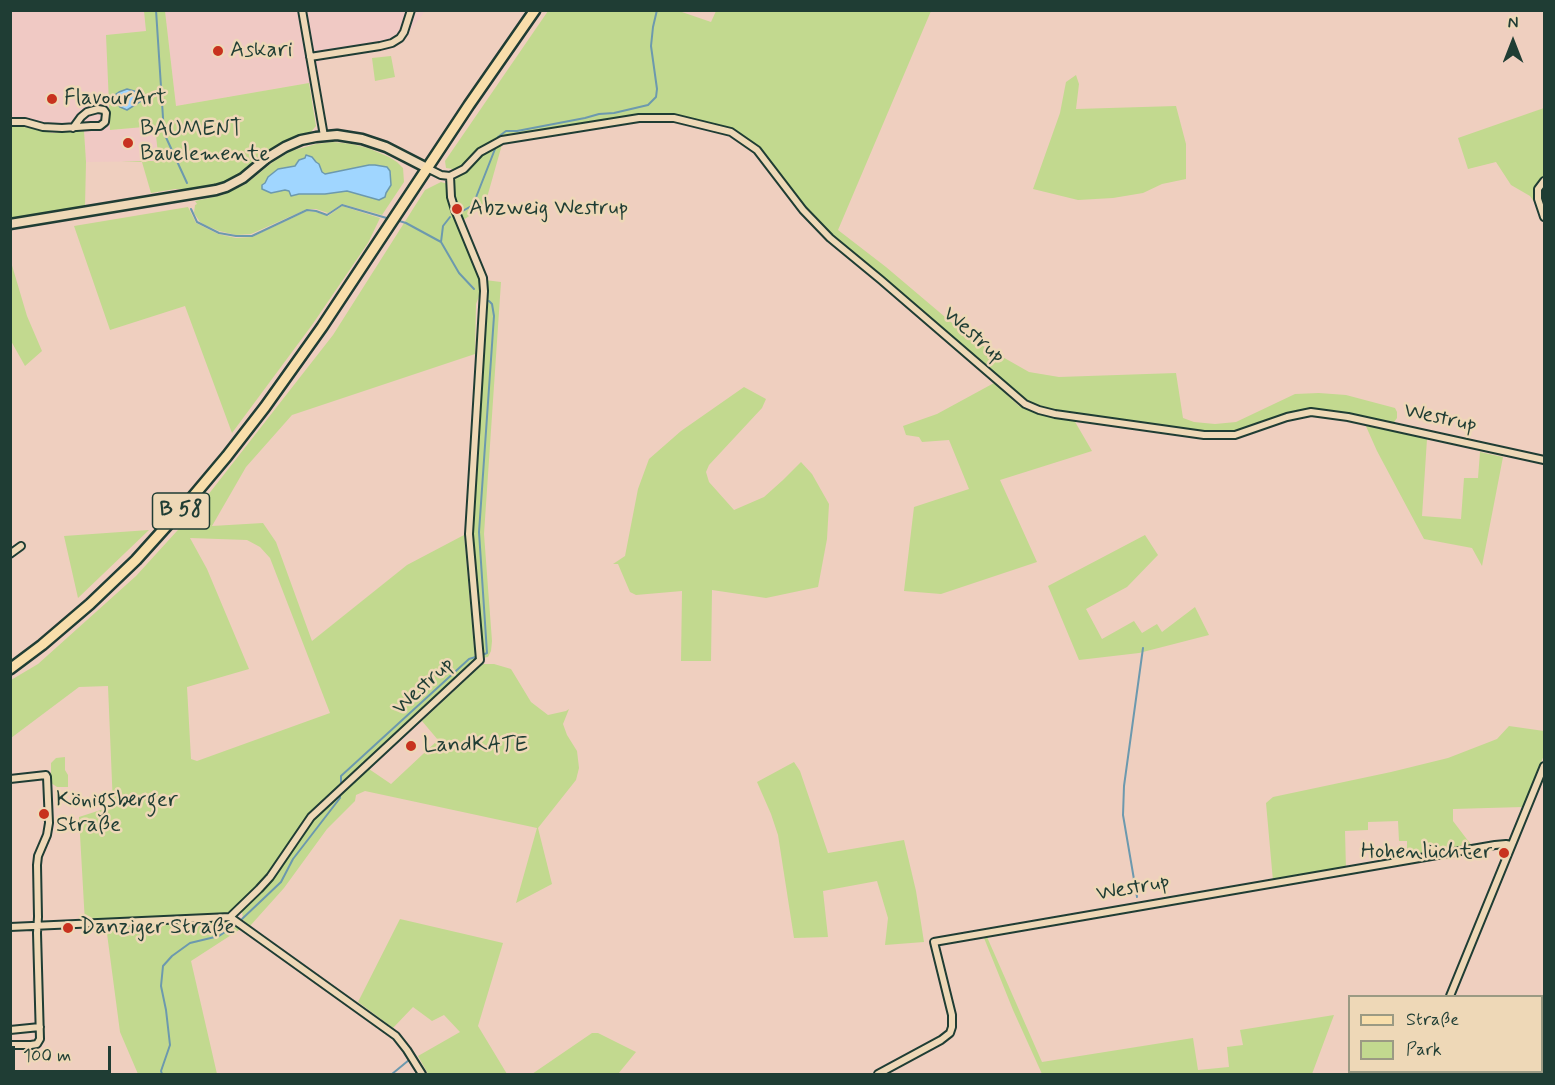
<!DOCTYPE html>
<html>
<head>
<meta charset="utf-8">
<style>
	body { margin:0 }
	#map { position:relative; width:1555px; height:1085px; overflow:hidden; background:#efcfbf; font-family:Mynerve,sans-serif }
	canvas { display:block }
	.frame { position:absolute; inset:0; border:12px solid #1f3d34; pointer-events:none }
	.legend { position:absolute; left:1348px; top:995px; width:195px; height:78px; box-sizing:border-box; background:#eed8b7; border:2px solid #9b9a83; margin:0; padding:8px 10px; list-style:none; font-size:18px; color:#1f3d34 }
	.legend li { display:flex; align-items:center; gap:12px; height:30px }
	.legend b { width:30px; border:2px solid #9b9a83 }
	.north { position:absolute; left:1483px; top:12px; width:60px; height:60px; -webkit-text-stroke:4px #eed8b7; paint-order:stroke; rotate:0deg; font-size:16px; font-weight:700; line-height:24px; text-align:center; color:#1f3d34 }
	.north::after { content:''; display:block; margin:auto; width:21px; height:27px; background:#1f3d34; clip-path:polygon(50% 0,100% 100%,50% 72%,0 100%) }
	.scale { position:absolute; left:12px; top:1046px; width:99px; height:27px; box-sizing:border-box; border:3px solid #1f3d34; border-top:0; padding-left:8px; font-size:18px; line-height:21px; white-space:nowrap; color:#1f3d34; -webkit-text-stroke:4px #eed8b7; paint-order:stroke }
</style>
</head>
<body>
<div id="map">
<canvas width="1555" height="1085"></canvas>
<div class="frame"></div>
<ul class="legend">
<li><b style="height:8px;background:#f8deab"></b>Straße</li>
<li><b style="height:16px;background:#c2d98f"></b>Park</li>
</ul>
<div class="north">N</div>
<div class="scale">100 m</div>
</div>
<script>
const ctx = document.querySelector('canvas').getContext('2d');
ctx.lineJoin = 'round';
function paint(path, color) { ctx.fillStyle = color; ctx.fill(path, 'evenodd'); }
const poly = rows => new Path2D(rows.map(r => 'M' + r).join(''));
function stroke(path, color, width, dash) { ctx.strokeStyle = color; ctx.lineWidth = width; ctx.lineCap = dash ? 'butt' : 'round'; ctx.setLineDash(dash || []); ctx.stroke(path); }
function drawText(font, color, halo, rows, align = 'center') {
  ctx.font = font + ' Mynerve,sans-serif'; ctx.lineWidth = 5; ctx.setLineDash([]); ctx.textBaseline = 'middle'; ctx.strokeStyle = halo; ctx.fillStyle = color; for (const [text, x, y, turn = 0] of rows) {
    ctx.save(); ctx.translate(x, y); ctx.rotate((+turn || 0) * Math.PI / 180); ctx.textAlign = isNaN(turn) ? turn : align; if (halo) ctx.strokeText(text, 0, 0); ctx.fillText(text, 0, 0); ctx.restore();
  }
}
paint(poly([
	[11,11,144,11,147,31,111,130,155,126,158,154,161,161,86,162,84,131,53,133,24,127,11,126],
	[165,11,425,11,404,40,388,50,322,60,319,62,318,66,320,81,176,106]
]), '#f0c9c4');
paint(poly([
	[144,11,165,11,176,106,309,83,316,126,309,134,277,147,235,177,208,189,175,189,151,193,142,162,121,161,161,161,158,154,155,126,110,130,109,104,106,35,146,31],
	[548,11,679,11,711,22,716,11,931,11,838,230,886,267,971,339,1029,372,1059,377,1176,373,1183,418,1194,422,1215,424,1236,422,1295,394,1319,393,1346,395,1395,408,1397,412,1397,418,1392,425,1310,411,1234,434,1204,434,1077,415,1023,401,832,238,804,208,758,148,731,130,674,116,502,138,462,167,453,169,446,168,445,161],
	[391,56,395,77,375,81,372,58],
	[1076,75,1079,84,1076,109,1176,106,1186,144,1186,179,1162,184,1143,193,1113,198,1078,200,1033,189,1060,113,1066,82],
	[1544,108,1544,178,1536,188,1537,206,1530,196,1511,185,1496,162,1468,169,1458,138],
	[11,126,24,127,53,133,84,131,86,162,85,206,12,219],
	[503,141,488,194,482,207,462,221,453,196,453,183,458,176,466,171,481,154],
	[333,142,352,144,368,148,389,157,397,162,403,168,404,182,382,215,342,204,328,213,316,209,307,209,251,234,236,235,219,231,205,225,200,222,194,213,195,205,197,204,195,201,223,195,246,184,273,162,291,151,316,144],
	[305,158,314,159,316,162,319,164,322,172,325,174,369,165,382,166,391,174,391,185,386,193,385,197,370,197,347,191,325,194,299,194,293,196,289,191,285,190,271,193,262,189,262,185,265,183,268,177,281,168,295,166,298,161],
	[441,182,448,184,479,276,481,291,476,304,475,354,292,415,246,467,212,526,263,523,276,542,312,641,407,565,464,535,475,659,338,787,310,815,257,887,233,910,224,914,182,918,85,923,79,817,113,806,108,686,79,687,11,738,11,680,38,664,136,576,197,509,333,335,425,190],
	[190,538,247,540,260,547,270,558,330,713,197,761,191,759,187,687,249,669,207,569],
	[342,206,380,218,368,243,312,325,232,433,185,306,110,330,74,226,188,207,196,223,218,234,236,238,252,237,307,211,316,212,328,216],
	[11,262,27,316,42,351,25,366,11,341],
	[485,280,501,282,484,534,492,641,491,651,488,657,482,658,470,534],
	[994,383,1019,406,1055,416,1074,420,1092,451,1000,480,1037,562,941,594,904,591,914,507,969,489,949,440,922,442,919,437,906,435,903,426,937,414],
	[744,387,766,399,762,408,709,465,706,472,709,482,734,510,764,497,783,480,801,462,812,474,829,504,827,539,818,587,766,598,712,590,711,661,681,661,682,591,636,595,630,592,618,564,613,564,625,556,638,489,649,459,681,431],
	[1365,424,1427,439,1422,516,1461,519,1464,478,1478,478,1480,452,1503,457,1482,566,1472,548,1424,539,1377,451],
	[149,530,78,598,64,536],
	[1145,535,1158,555,1127,587,1086,609,1102,639,1134,621,1142,633,1157,624,1162,632,1195,607,1209,635,1139,653,1079,660,1048,586],
	[483,664,494,664,511,669,531,702,548,715,566,711,569,709,563,724,567,735,577,751,579,768,576,780,538,828,552,884,516,903,537,828,365,791,356,795,355,801,327,829,284,888,250,926,243,920,242,910,261,893,314,818,342,790,369,769,391,784,438,740,422,721],
	[1509,726,1544,731,1544,755,1523,807,1453,809,1453,821,1472,846,1407,859,1407,841,1399,841,1398,821,1368,822,1368,830,1345,831,1346,870,1273,881,1266,803,1273,797,1391,772,1448,758,1497,739],
	[65,757,65,770,68,775,68,787,57,787,51,783,51,763,56,758],
	[794,762,800,771,828,853,904,840,916,891,924,942,885,945,888,918,877,881,823,891,828,937,794,938,778,835,771,814,757,782],
	[400,919,503,943,478,1026,507,1074,428,1074,418,1056,460,1032,444,1015,432,1021,413,1007,393,1028,358,1002],
	[228,921,242,928,191,961,217,1074,138,1074,120,1032,106,926],
	[987,937,1042,1062,1193,1038,1198,1070,1229,1067,1227,1047,1243,1045,1240,1030,1334,1015,1312,1074,1042,1074,1013,1010,984,938],
	[592,1033,598,1033,636,1052,618,1074,532,1074]
]), '#c2d98f');
const water = poly([
	[127,89,138,92,142,98,141,101,127,110,120,107,115,99,116,94,119,92,127,89],
	[306,155,312,157,316,162,319,164,322,172,325,174,369,165,375,165,387,167,390,171,391,185,386,193,385,197,379,200,347,191,325,194,299,194,291,196,289,191,285,190,271,193,262,189,262,185,265,183,268,177,278,169,295,166,299,160,305,158,306,155]
]);
paint(water, '#a0d6ff');
stroke(water, '#6c99ae', 1.5);
stroke(poly([
	[156,10,164,133,187,183],
	[498,137,506,131,517,131,585,118,599,114,614,113,648,105,656,97,657,89,651,46,653,27,657,10],
	[191,209,197,222,219,233,236,236,252,236,307,210,316,211,327,215,342,205,390,219],
	[461,212,473,205,495,149],
	[396,220,406,223,441,242,459,273,474,289],
	[441,242,443,226,450,217],
	[482,655,487,653,479,532,494,316,492,304,489,301],
	[341,787,341,776,469,659,479,656],
	[1137,897,1123,815,1124,786,1143,648],
	[242,919,281,882,293,859,340,798,340,793],
	[162,1074,161,1071,170,1045,166,1010,161,986,163,966,172,956,190,943,219,936,234,926],
	[392,1074,409,1060]
]), '#6c99ae', 2);
const street = poly([
	[302,10,324,136],
	[310,57,380,46,392,43,400,38,404,32,411,10],
	[10,122,25,122,43,127,62,128,91,126,100,126,105,122,106,113,104,110,98,109,87,112,81,117,73,128],
	[427,168,441,175,450,176,464,169,480,152,502,140,639,118,674,118,731,132,757,150,803,210,830,238,881,280,1025,404,1039,410,1055,414,1204,435,1235,435,1287,417,1311,412,1348,417,1544,460],
	[1544,181,1538,189,1538,199,1544,217],
	[10,554,21,546],
	[10,779,46,775,47,777,49,823,47,835,38,856,37,865,38,917,37,933,40,1039,37,1044,31,1045,10,1045],
	[230,917,259,889,270,877,311,817,480,660,469,534,484,291,483,278,455,210,451,197,450,176],
	[230,917,396,1036,407,1050,422,1074],
	[10,927,230,917],
	[1450,996,1544,766],
	[10,1030,40,1027],
	[1542,1070,1544,1072],
	[878,1074,941,1040,950,1033,952,1027,952,1015,934,942,1495,845,1506,844,1511,845]
]);
const secondary = poly([
	[10,224,216,190,226,187,243,178,267,158,285,147,301,140,316,137,337,135,362,139,386,147,427,168]
]);
const primary = poly([
	[10,669,42,645,90,604,136,560,190,500,227,456,265,407,322,327,469,105,535,10]
]);
stroke(street, '#1f3d34', 10);
stroke(secondary, '#1f3d34', 13);
stroke(primary, '#1f3d34', 14);
stroke(street, '#eed8b7', 6);
stroke(secondary, '#eed8b7', 8);
stroke(primary, '#f8deab', 9);
for (const [x, y, r, color] of [
	[218,51,6,"#c8321e"],
	[52,99,6,"#c8321e"],
	[128,143,6,"#c8321e"],
	[457,209,6,"#c8321e"],
	[411,746,6,"#c8321e"],
	[44,814,6,"#c8321e"],
	[1504,853,6,"#c8321e"],
	[68,928,6,"#c8321e"]
]) { const dot = new Path2D(); dot.arc(x, y, r, 0, 2 * Math.PI); ctx.fillStyle = color; ctx.fill(dot); stroke(dot, '#eed8b7', 2); }
for (const [x, y, w] of [
	[181,511,57]
]) { const box = new Path2D(); box.roundRect(x - w / 2, y - 18, w, 36, 4.5); ctx.fillStyle = '#eed8b7'; ctx.fill(box); stroke(box, '#1f3d34', 1.5); }
drawText('bold 21px', '#1f3d34', null, [
	["B 58",181,511]
]);
drawText('22px', '#1f3d34', '#eed8b7', [
	["Askari",230,51],
	["FlavourArt",64,99],
	["BAUMENT",140,130],
	["Bauelemente",140,155],
	["Abzweig Westrup",469,209],
	["LandKATE",423,746],
	["Königsberger",56,801],
	["Straße",56,826],
	["Hohenlüchter",1492,853,"right"],
	["Danziger Straße",80,928]
], 'left');
drawText('22px', '#1f3d34', '#eed8b7', [
	["Westrup",973,336,41],
	["Westrup",1440,419,12],
	["Westrup",424,687,-43],
	["Westrup",1133,889,-10]
]);
</script>
</body>
</html>
